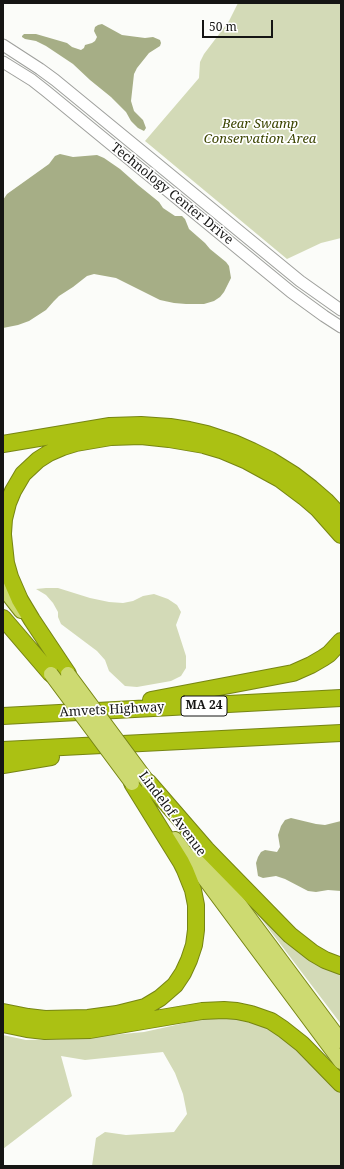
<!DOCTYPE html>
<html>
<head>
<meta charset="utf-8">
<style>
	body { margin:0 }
	#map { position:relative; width:344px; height:1169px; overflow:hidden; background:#fbfcf9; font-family:"Noto Serif",serif }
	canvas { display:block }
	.frame { position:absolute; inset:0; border:4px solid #151514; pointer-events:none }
	.scale { position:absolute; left:202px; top:20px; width:71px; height:18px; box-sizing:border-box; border:2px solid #151514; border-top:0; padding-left:5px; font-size:12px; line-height:14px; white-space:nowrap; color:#151514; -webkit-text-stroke:3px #fff; paint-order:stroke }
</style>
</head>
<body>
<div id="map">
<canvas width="344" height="1169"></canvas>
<div class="frame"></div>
<div class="scale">50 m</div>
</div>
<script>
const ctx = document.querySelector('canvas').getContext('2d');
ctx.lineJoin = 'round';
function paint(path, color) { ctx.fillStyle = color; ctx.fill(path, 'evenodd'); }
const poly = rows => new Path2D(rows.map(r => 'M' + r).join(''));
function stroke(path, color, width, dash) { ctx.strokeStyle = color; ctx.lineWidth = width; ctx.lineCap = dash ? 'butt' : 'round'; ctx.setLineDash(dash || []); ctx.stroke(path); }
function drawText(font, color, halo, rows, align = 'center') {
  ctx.font = font + ' "Noto Serif",serif'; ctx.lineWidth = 3.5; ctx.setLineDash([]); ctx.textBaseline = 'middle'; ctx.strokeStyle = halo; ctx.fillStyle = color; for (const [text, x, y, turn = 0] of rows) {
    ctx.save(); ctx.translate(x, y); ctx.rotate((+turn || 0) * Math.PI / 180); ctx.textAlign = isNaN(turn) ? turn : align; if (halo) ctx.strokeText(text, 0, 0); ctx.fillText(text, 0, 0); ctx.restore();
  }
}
paint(poly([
	[238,3,341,3,341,238,321,243,287,259,145,141,199,78,200,62,204,54,229,21],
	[46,588,58,588,90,598,109,602,123,603,133,601,143,596,154,594,168,599,177,605,181,612,176,625,186,656,186,668,181,676,171,681,137,687,125,686,109,671,105,660,97,651,61,624,58,617,58,612,53,603,46,595,36,589],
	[253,908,341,973,341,1024],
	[212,1017,233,1017,251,1021,272,1029,297,1049,341,1093,341,1166,92,1166,96,1138,105,1132,126,1135,174,1132,187,1114,183,1094,175,1073,163,1052,85,1060,61,1056,72,1096,3,1149,3,1035,26,1040,70,1039,144,1032]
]), '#d3dab7');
paint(poly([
	[102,24,122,35,145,38,153,37,160,40,161,43,160,46,149,53,137,68,134,74,131,101,134,111,143,120,146,128,144,131,138,128,131,121,126,112,111,97,90,80,73,64,46,46,36,41,25,39,22,37,22,36,24,34,36,34,67,43,72,47,81,50,84,48,85,45,92,43,95,41,97,37,94,31,95,27,98,25],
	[60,154,73,157,97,155,104,158,120,169,138,185,159,202,163,208,175,216,182,216,185,219,189,229,205,243,210,249,226,262,229,266,231,278,224,292,220,297,214,301,204,304,186,304,174,303,160,300,116,278,94,274,87,276,73,287,59,296,54,301,46,310,29,321,18,325,3,328,3,200,7,194,49,164,55,156],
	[291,818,316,824,325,825,341,821,341,891,328,890,316,892,308,891,285,879,276,876,263,878,258,876,256,863,258,857,261,852,265,850,277,852,280,847,278,835,281,826,285,820]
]), '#a6ae86');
const minor = poly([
	[3,45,40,69,55,80,300,281,341,310],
	[3,62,32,80,46,91,291,292,324,316,341,327]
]);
const major = poly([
	[3,588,21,611],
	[175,839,341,1062],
	[199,850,341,1041]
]);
const highway = poly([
	[3,444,110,426,141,425,170,427,189,430,207,434,234,443,252,451,270,460,294,475,311,488,326,501,341,517],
	[3,533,4,519,8,503,13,491,23,474,38,460,49,453,63,447,76,443,111,437,141,436,169,439,204,445,221,450,247,461,280,479,304,497,318,509,341,535],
	[3,535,6,563,10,577,20,600,32,620,68,674],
	[3,618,51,674],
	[151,700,293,673,311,665,323,658,329,654,341,641],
	[3,716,341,698],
	[3,750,341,733],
	[3,765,51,757],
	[148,782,206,849,290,935,313,953,325,960,341,966],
	[3,1012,28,1017,45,1019,88,1018,117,1014,145,1007,160,998,175,985,183,973,189,960,194,945,196,930,196,905,193,890,185,870,181,862,132,783],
	[3,1024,27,1029,45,1031,90,1030,202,1011,224,1010,237,1011,251,1014,271,1021,283,1029,302,1044,341,1084]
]);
stroke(minor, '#9fa09d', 13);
stroke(major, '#768513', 16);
stroke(highway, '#768513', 18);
stroke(minor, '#fff', 11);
stroke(major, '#cdda71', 14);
stroke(highway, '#abc113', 16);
const majorBridge = poly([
	[51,674,132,783],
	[68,674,148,782]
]);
stroke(majorBridge, '#768513', 16, []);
stroke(majorBridge, '#cdda71', 14);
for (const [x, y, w] of [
	[204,706,46]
]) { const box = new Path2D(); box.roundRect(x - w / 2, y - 10, w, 20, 3); ctx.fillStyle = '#fff'; ctx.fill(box); stroke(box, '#151514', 1); }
drawText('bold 12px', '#151514', null, [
	["MA 24",204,706]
]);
drawText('italic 13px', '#3b4400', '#fff', [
	["Bear Swamp",260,124],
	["Conservation Area",260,139]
]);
drawText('13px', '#151514', '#fff', [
	["Technology Center Drive",172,194,39],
	["Amvets Highway",112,710,-3],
	["Lindelof Avenue",172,814,53]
]);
</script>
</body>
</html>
